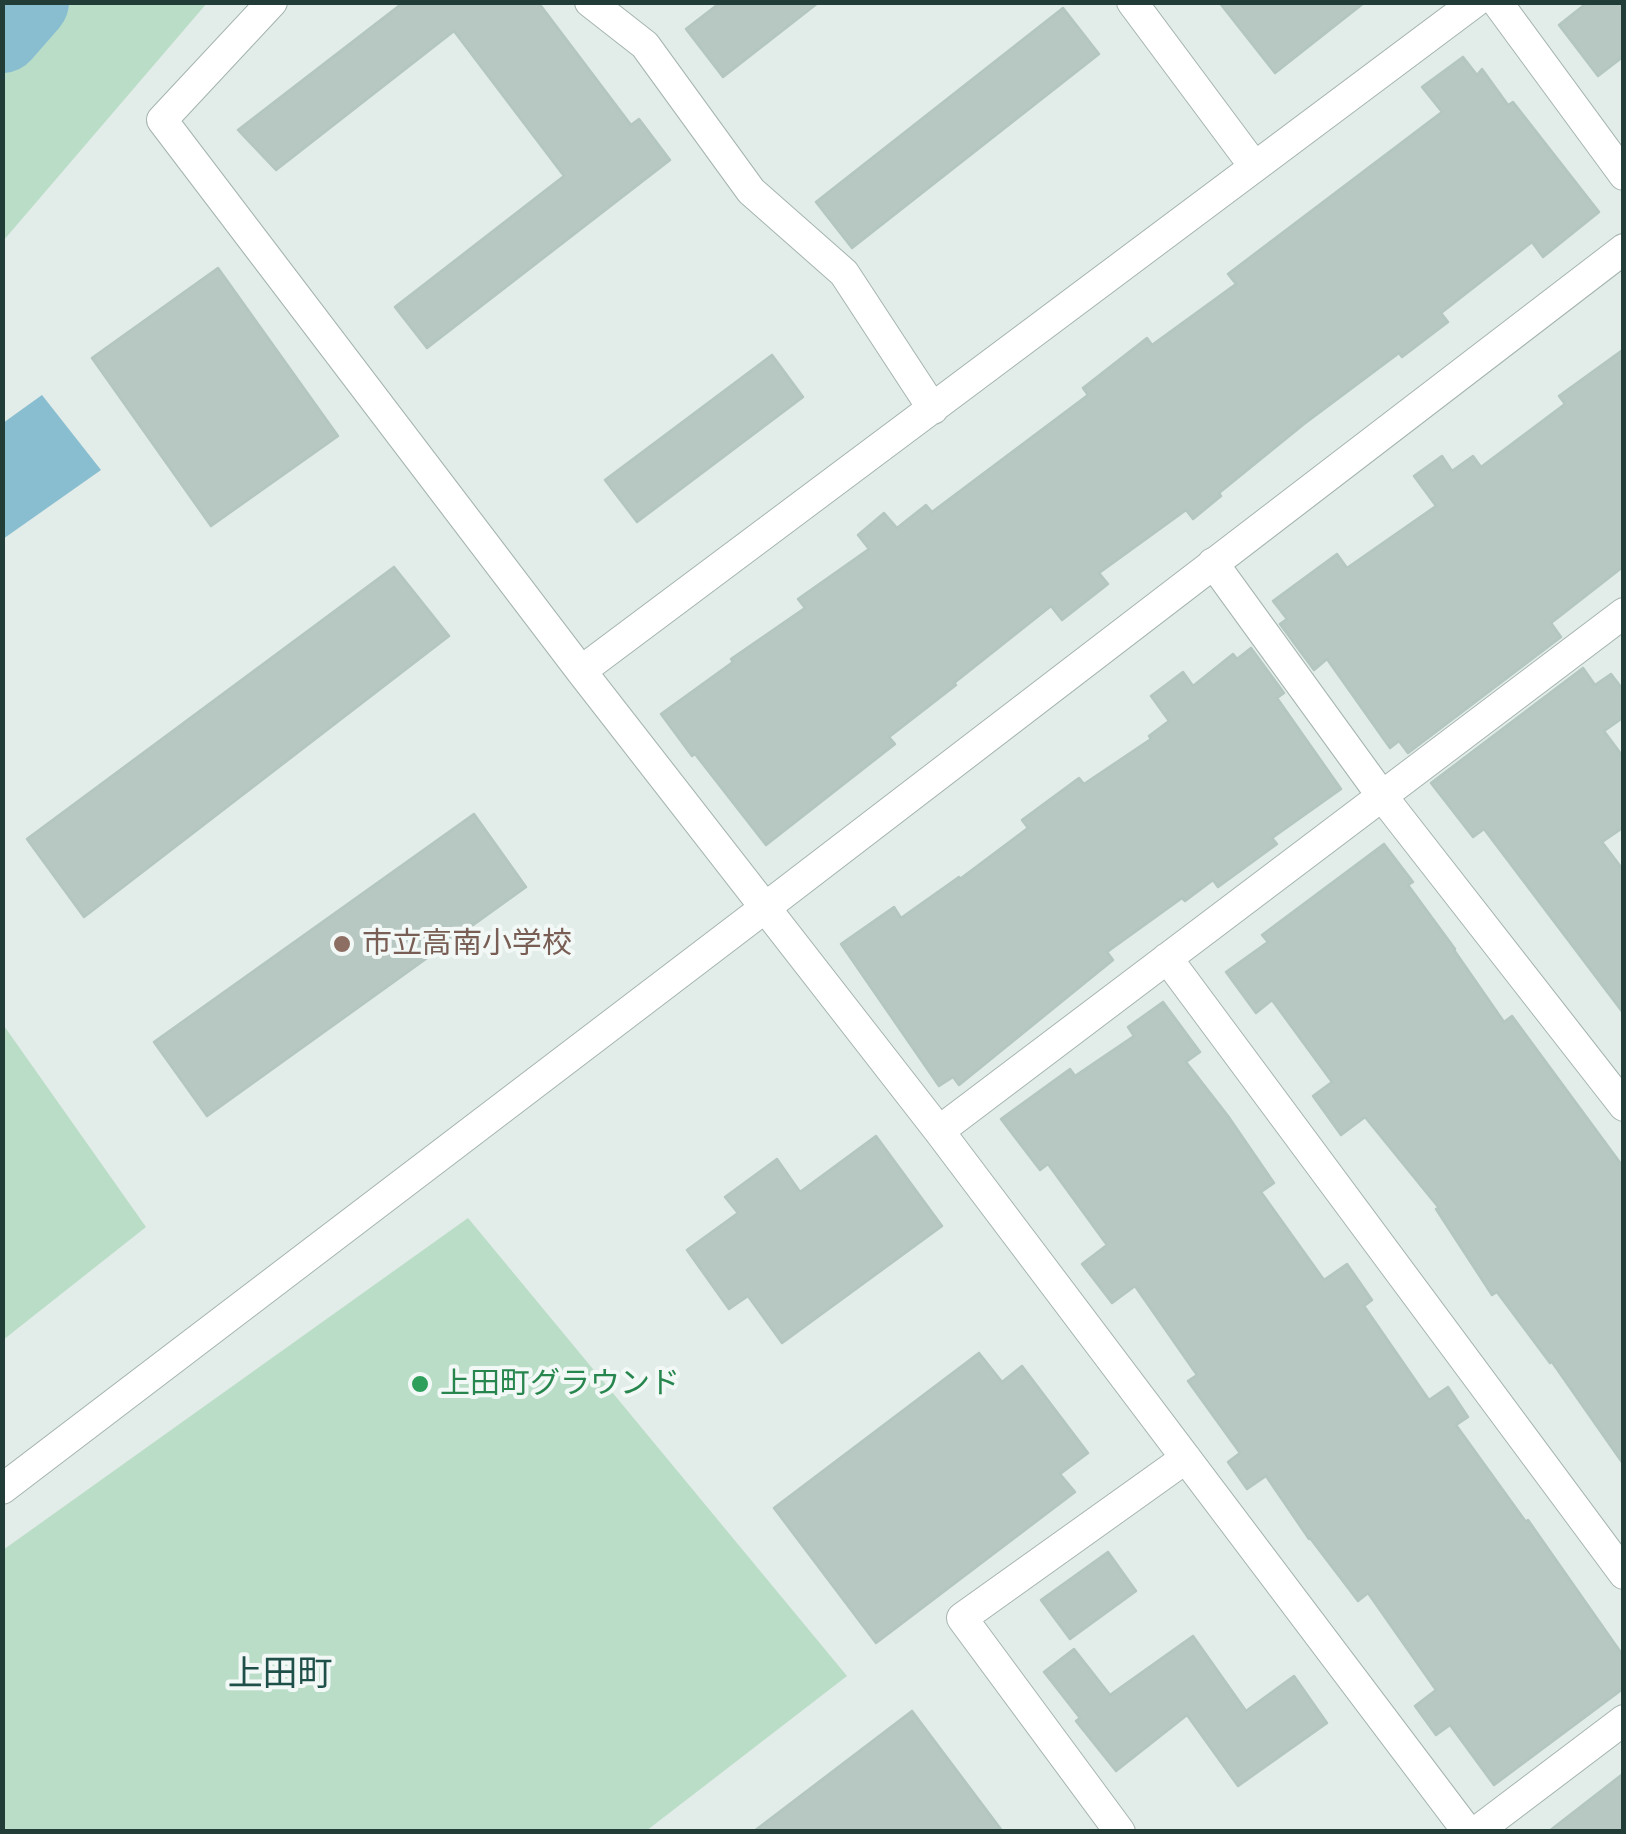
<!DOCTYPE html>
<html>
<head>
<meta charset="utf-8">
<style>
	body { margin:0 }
	#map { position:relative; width:1626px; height:1834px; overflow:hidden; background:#e2ece8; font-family:Karla,sans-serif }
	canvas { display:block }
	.frame { position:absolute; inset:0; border:5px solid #223d38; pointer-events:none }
</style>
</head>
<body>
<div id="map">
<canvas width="1626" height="1834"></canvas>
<div class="frame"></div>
</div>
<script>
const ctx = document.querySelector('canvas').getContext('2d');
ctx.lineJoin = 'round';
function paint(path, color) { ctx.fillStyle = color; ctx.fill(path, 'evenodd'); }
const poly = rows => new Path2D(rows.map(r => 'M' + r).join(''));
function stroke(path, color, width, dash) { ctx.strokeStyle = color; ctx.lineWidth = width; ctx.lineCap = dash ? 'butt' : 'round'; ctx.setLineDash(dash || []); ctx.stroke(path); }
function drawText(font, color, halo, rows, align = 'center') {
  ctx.font = font + ' Karla,"Noto Sans JP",sans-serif'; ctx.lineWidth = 8; ctx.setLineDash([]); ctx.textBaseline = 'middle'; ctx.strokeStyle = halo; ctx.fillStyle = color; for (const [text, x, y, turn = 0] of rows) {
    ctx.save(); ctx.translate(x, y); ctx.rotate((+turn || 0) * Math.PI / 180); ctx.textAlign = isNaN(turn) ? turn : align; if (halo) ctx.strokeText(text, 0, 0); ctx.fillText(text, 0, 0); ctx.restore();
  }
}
paint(poly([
	[3,2,207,3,3,241,2,3],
	[2,1023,146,1227,3,1340,2,1340],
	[468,1218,847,1676,646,1831,3,1831,3,1550]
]), '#baddc7');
paint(poly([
	[42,395,101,470,3,539,3,423]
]), '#89bed1');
stroke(poly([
	[2,34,30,2]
]), '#89bed1', 78);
const building = poly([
	[404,2,538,2,631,125,639,119,670,160,427,348,395,307,564,176,454,31,276,170,238,130,404,2],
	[721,2,819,2,723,77,686,29,721,2],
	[1219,2,1365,2,1275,73,1219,2],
	[1588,2,1624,2,1624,56,1598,76,1559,25,1588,2],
	[1063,8,1099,54,852,248,816,202,1063,8],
	[1463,57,1477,75,1482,69,1508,105,1513,102,1599,212,1543,257,1532,242,1441,313,1448,322,1402,357,1399,353,1304,424,1219,493,1221,496,1193,519,1186,510,1099,573,1108,584,1062,620,1051,606,954,683,956,685,889,737,895,744,766,845,695,754,692,756,661,714,733,662,731,659,805,608,798,599,869,549,858,535,884,513,897,528,926,505,932,512,1088,395,1083,388,1147,338,1152,345,1236,284,1228,274,1442,112,1422,87,1463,57],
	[218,268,338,436,211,526,92,358,218,268],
	[1624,349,1624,566,1551,623,1561,637,1408,753,1399,741,1390,748,1327,659,1314,670,1280,624,1287,619,1273,601,1337,554,1347,568,1436,506,1414,476,1442,456,1452,471,1473,456,1481,467,1565,404,1559,396,1624,349],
	[772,355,803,397,637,522,605,480,772,355],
	[394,567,449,636,84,917,27,839,394,567],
	[1251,648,1284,693,1277,698,1341,789,1272,838,1277,844,1218,887,1213,880,1185,901,1182,898,1107,952,1113,960,959,1085,953,1077,939,1086,841,944,894,907,901,918,959,877,960,879,1028,828,1022,820,1079,778,1084,784,1151,739,1149,736,1169,721,1151,696,1183,672,1193,686,1233,654,1237,659,1251,648],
	[1583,668,1595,685,1611,674,1624,691,1624,717,1604,731,1624,758,1624,827,1602,842,1624,871,1624,1014,1484,829,1473,837,1431,783,1583,668],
	[474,814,526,887,207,1116,154,1042,474,814],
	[1384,844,1413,882,1408,885,1455,949,1454,950,1504,1022,1512,1016,1624,1168,1624,1465,1552,1362,1550,1363,1497,1292,1492,1295,1436,1209,1439,1208,1365,1117,1341,1135,1313,1096,1332,1082,1272,1000,1256,1013,1226,972,1268,942,1262,935,1384,844],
	[1163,1002,1200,1052,1186,1062,1228,1116,1274,1183,1261,1192,1324,1280,1347,1264,1372,1300,1364,1306,1429,1400,1448,1387,1468,1417,1456,1425,1526,1522,1528,1520,1624,1657,1624,1688,1494,1785,1450,1725,1436,1735,1415,1706,1436,1690,1368,1593,1358,1601,1310,1538,1309,1539,1266,1476,1247,1489,1228,1462,1240,1453,1188,1381,1197,1375,1135,1286,1112,1303,1082,1264,1107,1245,1048,1164,1040,1170,1001,1119,1070,1069,1075,1076,1134,1036,1128,1027,1163,1002],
	[876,1136,942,1226,782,1343,748,1296,729,1309,687,1250,738,1213,725,1197,777,1159,800,1192,876,1136],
	[979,1353,1002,1382,1022,1366,1088,1453,1060,1474,1075,1492,876,1643,774,1508,979,1353],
	[1108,1552,1136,1591,1070,1639,1041,1600,1108,1552],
	[1193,1636,1246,1711,1294,1676,1327,1723,1238,1786,1187,1715,1116,1771,1076,1721,1080,1718,1044,1672,1074,1649,1110,1695,1193,1636],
	[912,1711,1003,1832,753,1832,912,1711],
	[1624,1773,1624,1832,1548,1832,1624,1773]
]);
paint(building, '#b7c7c2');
stroke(building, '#b4c6c0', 2.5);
const minor = poly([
	[272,2,162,120,581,671,939,1131,1468,1832],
	[590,2,645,45,751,191,844,273,933,409],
	[1132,2,1254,166],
	[1497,2,1624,175],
	[1213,563,1382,796,1624,1106],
	[581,671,1475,2],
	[1167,958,1624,1574],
	[939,1131,1624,613],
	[1120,1832,962,1618,1186,1458],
	[1476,1832,1624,1720]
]);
const tertiary = poly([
	[2,1489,766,907,1624,249]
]);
stroke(minor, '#a5b4b0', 32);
stroke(tertiary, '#a5b4b0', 32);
stroke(minor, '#fff', 30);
stroke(tertiary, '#fff', 30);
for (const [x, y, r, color] of [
	[342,944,10,"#8d6e63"],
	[420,1384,10,"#2e9e5b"]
]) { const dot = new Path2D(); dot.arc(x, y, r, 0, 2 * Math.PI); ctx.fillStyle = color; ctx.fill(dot); stroke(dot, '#f2f8f6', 4); }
drawText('30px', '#785e54', '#f2f8f6', [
	["市立高南小学校",362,944]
], 'left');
drawText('30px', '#27864d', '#f2f8f6', [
	["上田町グラウンド",440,1384]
], 'left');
drawText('35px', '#1e4f48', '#f2f8f6', [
	["上田町",280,1675]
]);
</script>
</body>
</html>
